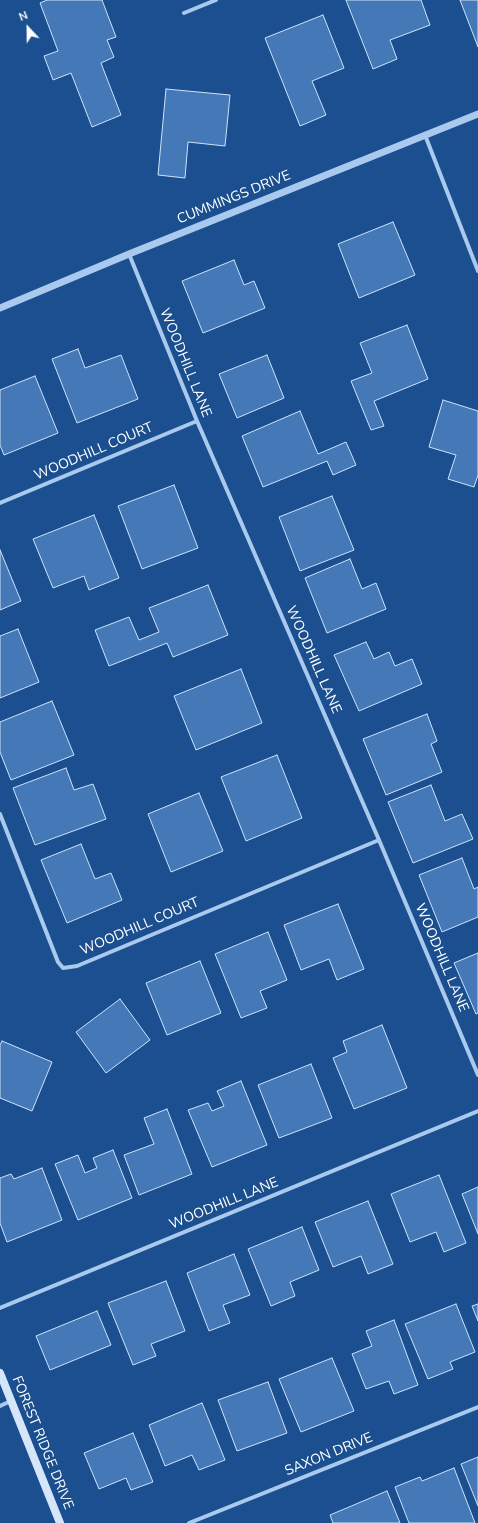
<!DOCTYPE html>
<html>
<head>
<meta charset="utf-8">
<style>
	body { margin:0 }
	#map { position:relative; width:478px; height:1523px; overflow:hidden; background:#1b4f8f; font-family:"Nunito Sans",sans-serif }
	canvas { display:block }
	.north { position:absolute; left:8px; top:8px; width:40px; height:40px; -webkit-text-stroke:3px #1b4f8f; paint-order:stroke; rotate:338deg; font-size:11px; font-weight:700; line-height:16px; text-align:center; color:#fff }
	.north::after { content:''; display:block; margin:auto; width:14px; height:18px; background:#fff; clip-path:polygon(50% 0,100% 100%,50% 72%,0 100%) }
</style>
</head>
<body>
<div id="map">
<canvas width="478" height="1523"></canvas>
<div class="north">N</div>
</div>
<script>
const ctx = document.querySelector('canvas').getContext('2d');
ctx.lineJoin = 'round';
function paint(path, color) { ctx.fillStyle = color; ctx.fill(path, 'evenodd'); }
const poly = rows => new Path2D(rows.map(r => 'M' + r).join(''));
function stroke(path, color, width, dash) { ctx.strokeStyle = color; ctx.lineWidth = width; ctx.lineCap = dash ? 'butt' : 'round'; ctx.setLineDash(dash || []); ctx.stroke(path); }
function drawText(font, color, halo, rows, align = 'center') {
  ctx.font = font + ' "Nunito Sans",sans-serif'; ctx.lineWidth = 3; ctx.setLineDash([]); ctx.textBaseline = 'middle'; ctx.strokeStyle = halo; ctx.fillStyle = color; for (const [text, x, y, turn = 0] of rows) {
    ctx.save(); ctx.translate(x, y); ctx.rotate((+turn || 0) * Math.PI / 180); ctx.textAlign = isNaN(turn) ? turn : align; if (halo) ctx.strokeText(text, 0, 0); ctx.fillText(text, 0, 0); ctx.restore();
  }
}
const building = poly([
	[47,0,102,0,116,37,107,40,114,57,101,63,121,115,92,127,71,73,53,80,44,56,58,51,40,3,47,0],
	[346,0,421,0,430,25,390,40,397,59,373,69,346,0],
	[460,0,478,0,478,47,460,0],
	[323,15,344,68,312,81,326,115,300,126,265,38,323,15],
	[166,89,230,95,225,146,188,142,185,178,158,175,166,89],
	[393,222,415,275,359,298,338,244,393,222],
	[234,260,244,285,254,281,265,308,203,333,182,281,234,260],
	[407,325,428,379,374,401,384,426,371,430,351,381,372,373,360,343,407,325],
	[78,349,85,368,121,355,138,399,77,423,52,359,78,349],
	[267,355,284,398,237,418,219,374,267,355],
	[35,376,58,433,4,455,0,445,0,390,35,376],
	[443,400,478,411,478,475,474,487,448,479,456,455,429,447,443,400],
	[300,411,318,454,346,442,356,465,333,475,327,461,263,487,242,436,300,411],
	[174,485,198,548,142,569,118,506,174,485],
	[332,496,354,550,300,571,279,517,332,496],
	[94,515,119,578,89,590,84,576,53,588,33,539,94,515],
	[0,550,21,601,0,610,0,550],
	[350,559,362,589,376,583,386,609,327,633,305,578,350,559],
	[208,585,228,635,173,657,167,643,109,666,95,630,129,617,139,640,159,632,149,608,208,585],
	[18,629,39,682,0,698,0,636,18,629],
	[366,642,374,659,389,652,395,666,412,659,422,684,359,711,334,655,366,642],
	[241,669,262,723,196,750,174,696,241,669],
	[52,701,74,755,11,780,0,752,0,722,52,701],
	[427,714,437,741,431,744,442,772,386,795,363,739,427,714],
	[277,755,302,818,246,841,221,777,277,755],
	[66,768,74,790,93,784,106,819,35,845,13,788,66,768],
	[431,785,445,821,462,814,473,839,413,863,388,802,431,785],
	[199,793,223,851,171,872,148,814,199,793],
	[81,844,95,879,111,873,122,900,67,923,41,860,81,844],
	[462,858,474,889,478,887,478,917,442,932,419,875,462,858],
	[338,904,364,969,337,980,329,959,301,970,284,925,338,904],
	[268,932,287,980,260,991,267,1008,241,1018,215,954,268,932],
	[478,953,478,1013,476,1014,454,963,478,953],
	[200,961,221,1013,167,1035,146,983,200,961],
	[120,999,150,1040,106,1073,76,1032,120,999],
	[382,1025,407,1088,354,1109,333,1058,347,1052,343,1041,382,1025],
	[2,1041,52,1062,32,1111,0,1098,0,1045,2,1041],
	[311,1064,332,1118,279,1138,258,1085,311,1064],
	[241,1081,267,1145,212,1167,188,1110,208,1103,212,1111,224,1106,217,1091,241,1081],
	[167,1109,192,1174,139,1195,124,1155,154,1144,144,1118,167,1109],
	[113,1150,132,1198,78,1220,55,1164,78,1155,85,1173,97,1168,93,1158,113,1150],
	[42,1168,62,1220,7,1242,0,1223,0,1178,11,1174,14,1179,42,1168],
	[439,1175,466,1243,444,1252,436,1232,410,1242,391,1194,439,1175],
	[478,1187,478,1234,462,1194,478,1187],
	[368,1201,393,1264,368,1274,361,1256,333,1267,315,1222,368,1201],
	[302,1227,319,1270,290,1282,295,1296,271,1306,248,1249,302,1227],
	[234,1254,250,1295,223,1305,230,1323,209,1331,187,1273,234,1254],
	[166,1281,185,1331,151,1344,156,1356,133,1365,108,1303,166,1281],
	[456,1304,475,1352,450,1362,453,1369,428,1379,405,1324,456,1304],
	[478,1304,478,1321,472,1306,478,1304],
	[97,1311,111,1345,50,1370,36,1336,97,1311],
	[394,1320,418,1385,394,1394,389,1381,366,1389,352,1354,372,1346,366,1331,394,1320],
	[332,1358,354,1411,301,1432,279,1379,332,1358],
	[268,1382,287,1433,237,1451,218,1400,268,1382],
	[202,1403,225,1460,199,1470,192,1455,165,1466,149,1425,202,1403],
	[133,1433,153,1482,131,1490,126,1478,99,1489,84,1453,133,1433],
	[478,1457,478,1506,461,1464,478,1457],
	[454,1468,475,1523,409,1523,395,1487,420,1477,422,1481,454,1468],
	[387,1491,400,1523,333,1523,330,1515,387,1491]
]);
paint(building, '#4478b7');
stroke(building, '#cfe3fa', 1);
stroke(poly([
	[184,13,216,0],
	[425,135,478,271],
	[129,254,197,421,379,840,478,1075],
	[0,503,197,421],
	[0,814,58,962,63,968,77,966,379,840],
	[0,1308,478,1111],
	[0,1406,11,1401],
	[189,1523,478,1407]
]), '#a9c9ee', 4);
stroke(poly([
	[0,308,129,254,478,114]
]), '#a9c9ee', 7);
stroke(poly([
	[0,1373,60,1523]
]), '#d6e6fa', 8);
drawText('14px', '#fff', '#1b4f8f', [
	["CUMMINGS DRIVE",234,198,-22],
	["WOODHILL LANE",185,363,68],
	["WOODHILL COURT",94,452,-23],
	["WOODHILL LANE",313,660,66],
	["WOODHILL COURT",140,927,-23],
	["WOODHILL LANE",441,958,67],
	["WOODHILL LANE",224,1204,-22],
	["FOREST RIDGE DRIVE",42,1443,68],
	["SAXON DRIVE",329,1455,-22]
]);
</script>
</body>
</html>
